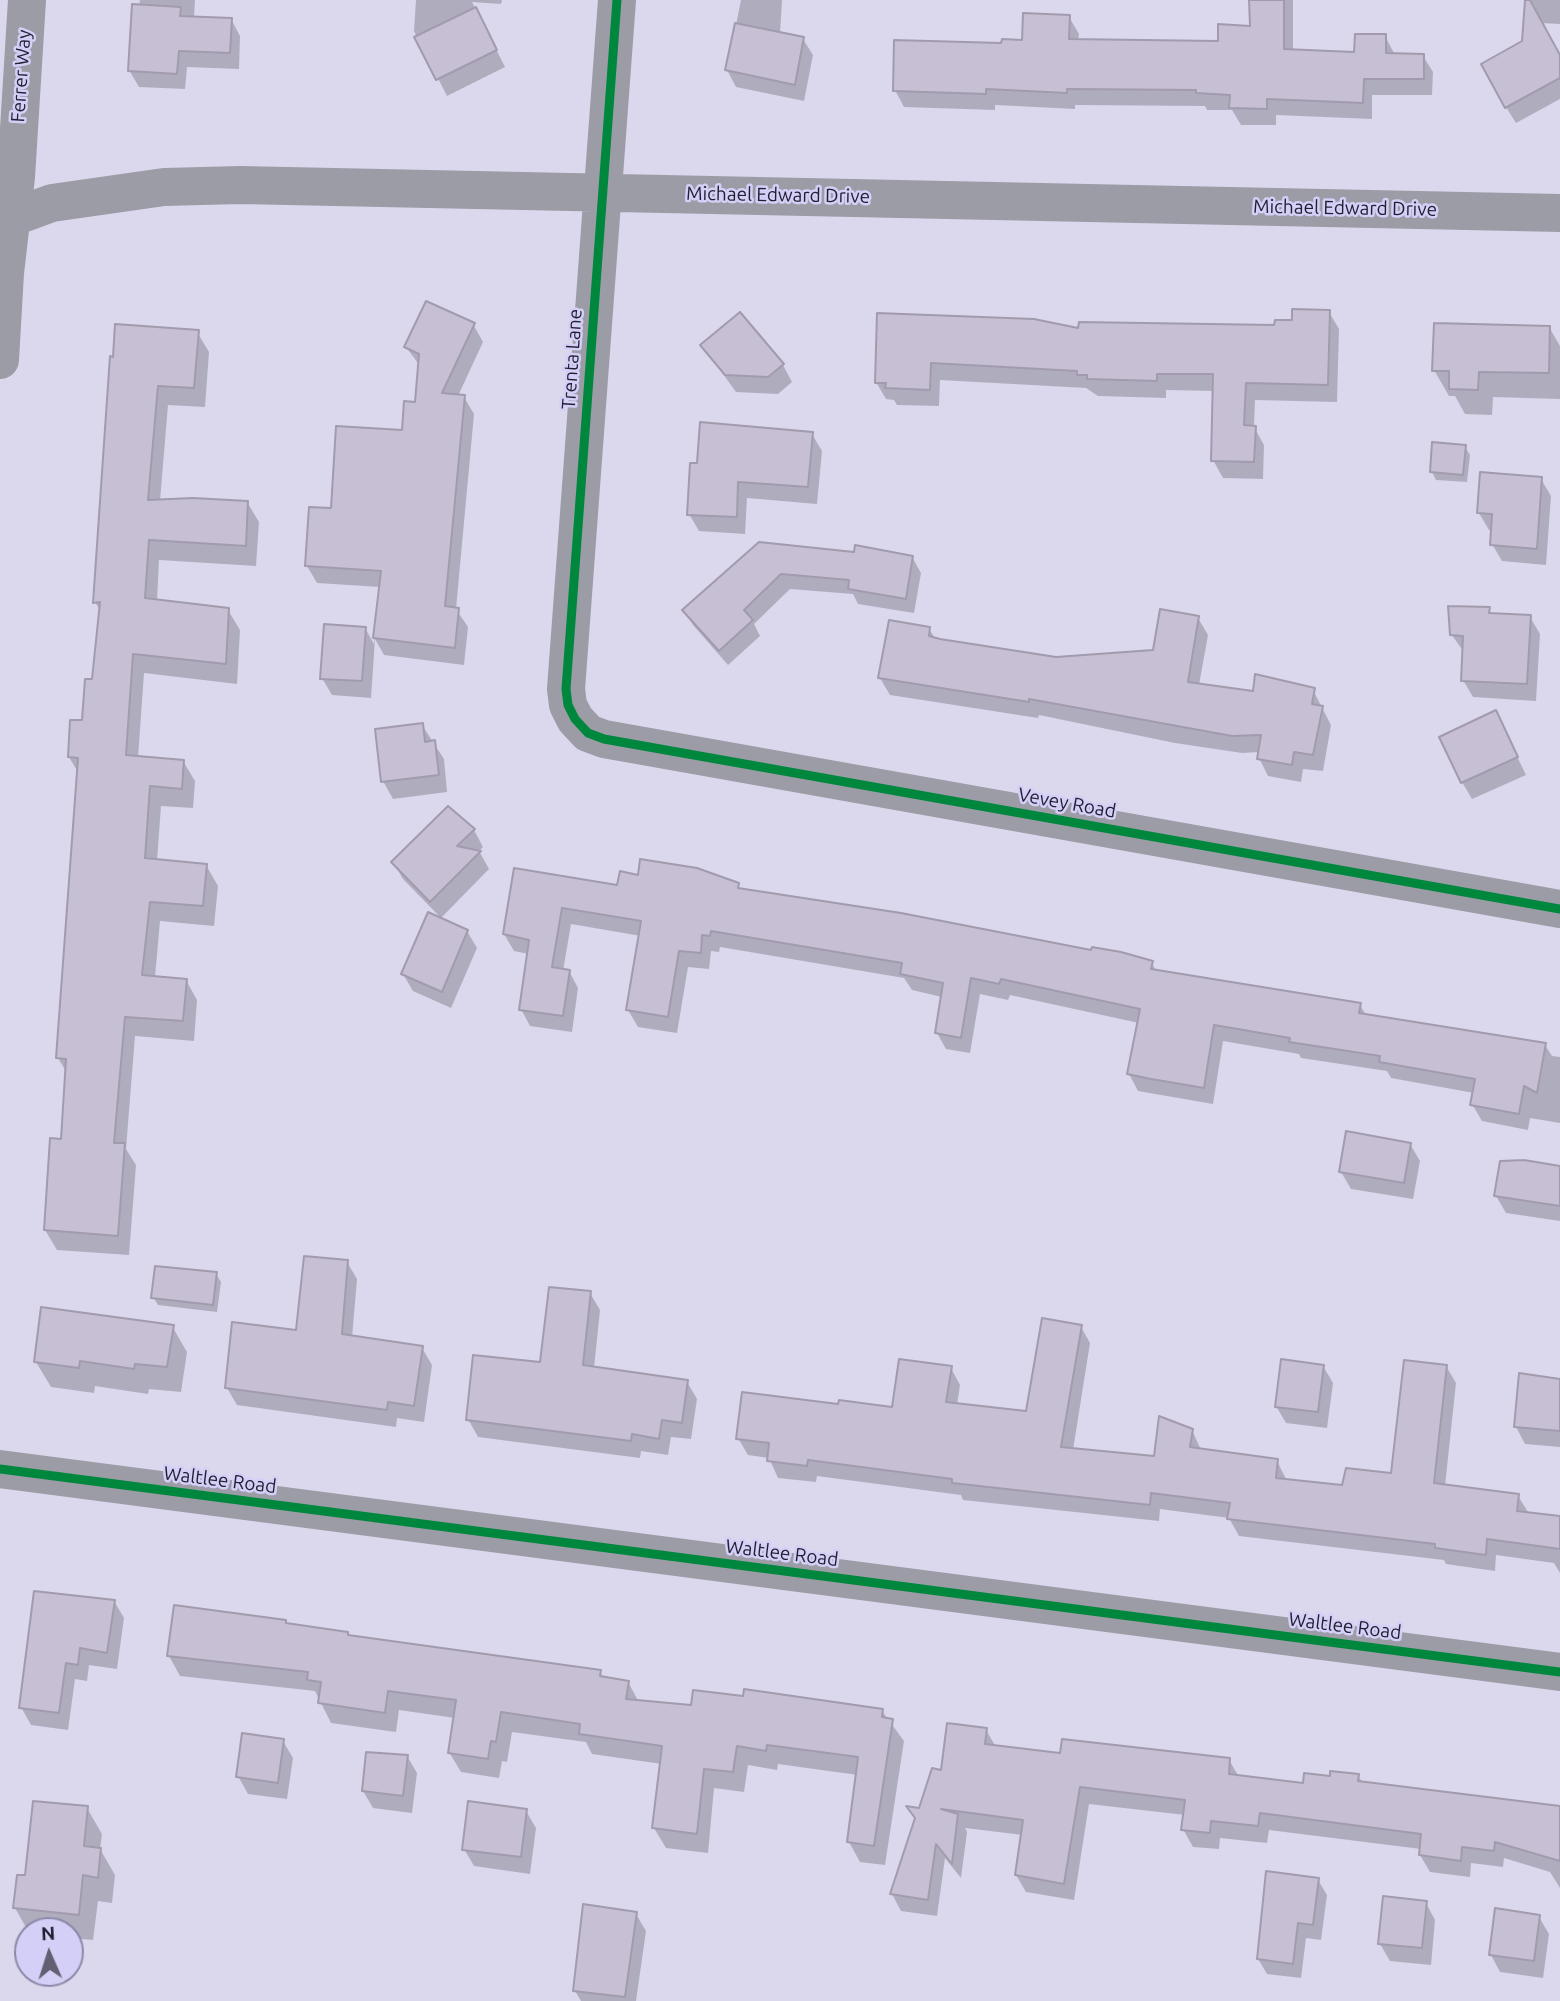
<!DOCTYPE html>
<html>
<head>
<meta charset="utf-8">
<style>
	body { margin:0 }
	#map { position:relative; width:1560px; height:2001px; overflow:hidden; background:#dbd8ee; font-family:Ubuntu,sans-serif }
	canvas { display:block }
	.north { position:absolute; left:14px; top:1917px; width:70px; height:70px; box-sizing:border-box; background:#d4cff7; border:2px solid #8c88a7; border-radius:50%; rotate:357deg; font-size:19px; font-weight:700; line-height:28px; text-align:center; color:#211e30 }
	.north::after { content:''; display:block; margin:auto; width:24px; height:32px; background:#625f72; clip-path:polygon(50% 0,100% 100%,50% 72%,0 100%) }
</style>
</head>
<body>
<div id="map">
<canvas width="1560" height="2001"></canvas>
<div class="north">N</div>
</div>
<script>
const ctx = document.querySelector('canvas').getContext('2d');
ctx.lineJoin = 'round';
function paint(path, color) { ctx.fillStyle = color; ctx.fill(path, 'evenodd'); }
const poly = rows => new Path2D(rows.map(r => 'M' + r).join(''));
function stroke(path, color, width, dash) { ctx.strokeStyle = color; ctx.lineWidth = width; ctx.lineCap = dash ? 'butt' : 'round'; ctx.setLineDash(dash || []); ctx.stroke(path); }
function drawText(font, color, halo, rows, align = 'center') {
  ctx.font = font + ' Ubuntu,sans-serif'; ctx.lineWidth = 5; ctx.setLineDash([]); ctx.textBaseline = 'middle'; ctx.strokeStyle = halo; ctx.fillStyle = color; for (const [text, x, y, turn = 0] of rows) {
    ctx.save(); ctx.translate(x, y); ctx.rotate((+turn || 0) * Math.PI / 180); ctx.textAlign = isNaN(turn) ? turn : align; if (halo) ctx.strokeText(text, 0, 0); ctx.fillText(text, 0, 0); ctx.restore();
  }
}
paint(poly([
	[140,0,195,0,194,18,231,19,240,36,239,69,187,67,185,89,139,87,129,70],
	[416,0,502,0,501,4,472,2,505,67,447,96,414,31],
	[741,0,782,0,780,34,803,39,813,55,804,101,736,87,727,70],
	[1251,0,1293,0,1293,51,1356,54,1385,36,1395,55,1423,56,1433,72,1432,95,1372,95,1372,119,1276,115,1276,125,1241,125,1232,110,1207,110,1205,106,1075,105,1075,109,995,105,995,110,904,107,895,90,1003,45,1024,42,1069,17,1079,34,1078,41,1219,43,1250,28],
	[1527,0,1560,0,1560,24,1541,23,1560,58,1560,99,1516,123,1506,107,1524,43],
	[1329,312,1339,329,1337,402,1255,400,1254,427,1264,445,1263,479,1223,478,1213,460,1215,391,1166,390,1166,398,1098,396,1086,388,940,380,939,406,897,405,894,400,886,399,876,382,879,315,1080,330,1276,326],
	[473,324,483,342,458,396,464,397,474,414,456,609,468,627,464,665,384,655,375,639,371,698,332,695,322,678,365,628,374,644,380,587,317,583,307,566,332,510,403,432,416,404,420,366,406,347],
	[1549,327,1560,346,1560,399,1493,397,1492,415,1465,414,1455,396,1449,396,1434,370],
	[197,332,209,352,205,407,168,405,160,501,247,502,259,522,256,566,159,560,157,601,228,610,240,630,237,684,144,673,138,758,183,761,195,781,193,808,161,806,157,861,206,865,218,886,214,926,160,921,155,977,186,980,197,1000,194,1041,135,1036,126,1149,136,1165,129,1255,57,1250,45,1230,63,1141,67,1073,58,1058,79,774,69,757,84,722,93,681,101,612,95,602,112,358],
	[702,345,783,365,792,382,778,394,736,392],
	[812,434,822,451,817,504,747,498,745,534,699,531,689,514,698,465],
	[1465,447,1470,455,1467,482,1436,480,1432,472],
	[1541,479,1551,496,1546,565,1502,561,1492,544,1493,530,1489,530,1479,513],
	[759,544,912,557,921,573,914,613,858,604,853,594,790,589,754,624,760,636,728,665,693,625,684,610],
	[1489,609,1492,615,1530,617,1540,634,1536,701,1473,697,1463,680,1464,652,1451,634],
	[1198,618,1208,635,1199,685,1254,693,1313,690,1331,725,1323,771,1303,769,1301,782,1268,776,1259,758,1260,752,1242,753,1175,743,1039,715,1038,718,890,695,880,678,929,629,935,638,1056,659,1154,651],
	[1496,713,1526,775,1472,799,1462,782],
	[422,725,444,759,447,792,393,799,383,781],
	[474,830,483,847,479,851,489,869,441,918,403,879,393,862],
	[515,870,619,887,738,885,741,890,1151,962,1157,972,1360,1005,1366,1015,1545,1045,1552,1056,1560,1057,1560,1123,1530,1118,1528,1130,1482,1121,1472,1104,1474,1093,1391,1078,1387,1071,1301,1058,1299,1054,1223,1041,1213,1104,1138,1091,1129,1074,1139,1023,1010,995,1008,1000,980,994,970,1053,946,1049,937,1033,942,997,912,990,904,978,720,947,719,952,711,951,709,969,688,967,677,1033,638,1027,628,1010,641,936,571,924,563,971,569,971,578,988,572,1032,530,1026,521,1009,529,954,514,951,504,934],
	[467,931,477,948,451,1008,413,991,403,974],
	[1410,1144,1420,1161,1413,1199,1351,1189,1341,1172],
	[1560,1168,1560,1221,1506,1213,1496,1196],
	[347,1262,357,1279,352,1338,422,1348,432,1365,424,1422,397,1418,396,1427,237,1405,227,1388,298,1332],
	[216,1274,221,1282,217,1312,158,1305,153,1297],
	[590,1293,600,1310,594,1368,687,1382,697,1399,691,1439,671,1437,668,1455,641,1451,640,1458,478,1437,468,1419,542,1364],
	[172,1326,187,1352,181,1392,149,1389,148,1394,95,1386,94,1393,51,1387,36,1362],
	[1081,1327,1090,1343,1073,1450,1156,1458,1192,1430,1201,1450,1277,1461,1287,1481,1343,1487,1393,1475,1446,1366,1456,1383,1445,1486,1518,1496,1528,1512,1560,1519,1560,1573,1554,1563,1496,1555,1495,1571,1446,1564,1444,1560,1239,1536,1229,1518,1160,1509,1159,1521,963,1500,961,1495,817,1476,816,1482,778,1478,769,1458,748,1455,738,1438,840,1406,893,1409,951,1368,960,1385,957,1405,1028,1413],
	[1323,1366,1333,1383,1327,1428,1286,1423,1276,1406],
	[1560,1380,1560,1447,1525,1444,1516,1427],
	[114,1601,124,1618,117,1669,89,1665,87,1681,75,1679,68,1730,31,1725,21,1707],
	[285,1622,287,1625,349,1637,600,1672,604,1679,628,1682,639,1702,693,1707,882,1711,904,1741,885,1865,860,1862,849,1842,858,1775,778,1764,777,1770,748,1765,744,1792,714,1788,708,1853,666,1848,654,1828,662,1764,592,1754,586,1742,512,1732,507,1762,502,1761,499,1778,461,1772,449,1752,455,1718,399,1710,396,1732,331,1723,315,1691,180,1676,169,1656],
	[986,1730,996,1747,1062,1755,1229,1760,1239,1777,1305,1785,1358,1776,1363,1783,1560,1806,1560,1888,1550,1872,1504,1858,1503,1867,1471,1863,1470,1877,1430,1872,1420,1855,1421,1849,1269,1830,1267,1843,1220,1838,1219,1849,1193,1847,1183,1829,1185,1815,1089,1804,1074,1900,1026,1892,1016,1875,1023,1835,965,1828,967,1832,961,1878,945,1858,937,1916,901,1911,892,1894,916,1821,909,1808,920,1810,942,1772],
	[283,1741,293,1758,287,1799,248,1794,238,1776],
	[407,1756,417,1773,412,1813,373,1808,363,1791],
	[87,1808,102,1834,100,1849,115,1875,112,1903,98,1901,93,1940,70,1938,70,1931,28,1931,15,1908,26,1877],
	[526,1811,536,1828,530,1874,474,1866,464,1849],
	[1318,1880,1327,1895,1321,1940,1306,1938,1301,1978,1267,1974,1258,1959],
	[1426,1903,1435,1920,1431,1965,1390,1961,1380,1944],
	[636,1914,646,1931,636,2001,581,2001,575,1991],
	[1539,1917,1549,1934,1543,1978,1500,1972,1491,1955]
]), '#0003');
const building = poly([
	[1249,0,1284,0,1284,49,1354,52,1355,34,1386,34,1386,53,1424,54,1424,79,1364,79,1363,103,1267,99,1267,109,1229,108,1230,95,1196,93,1196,90,1067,89,1067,93,986,89,986,94,893,91,894,40,1001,43,1002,39,1022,40,1023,13,1070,15,1069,39,1218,41,1218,24,1250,26,1249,0],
	[1525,0,1530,0,1560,55,1560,78,1505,108,1481,64,1522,41,1525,0],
	[132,4,181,7,180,16,232,18,230,53,179,51,177,74,128,71,132,4],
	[476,7,497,50,436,80,414,37,476,7],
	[735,23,804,37,795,85,725,70,735,23],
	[426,301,475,323,442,393,465,395,445,606,459,608,455,648,373,638,381,571,305,566,309,507,331,508,336,426,402,430,404,401,415,402,419,354,404,347,426,301],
	[1292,309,1330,310,1328,385,1246,383,1244,425,1256,426,1254,462,1211,461,1213,374,1157,374,1157,381,1087,379,1087,375,1077,375,1077,371,931,363,930,390,885,388,886,383,875,383,877,313,1034,319,1078,328,1079,322,1274,325,1275,320,1292,320,1292,309],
	[740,312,784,364,768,377,725,375,700,345,740,312],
	[1434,323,1550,326,1549,373,1479,372,1478,390,1449,389,1449,371,1432,371,1434,323],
	[115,324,199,330,194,388,158,386,148,500,193,498,248,501,246,546,149,540,145,598,229,608,226,664,133,654,126,755,184,760,182,789,150,786,145,858,207,864,203,906,150,902,142,975,187,979,183,1021,125,1017,114,1143,125,1143,118,1236,44,1230,50,1138,61,1139,66,1059,56,1058,78,758,68,757,70,720,82,720,85,679,92,679,100,602,93,603,110,356,113,357,115,324],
	[700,422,813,432,808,487,738,482,737,517,687,515,690,463,697,463,700,422],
	[1432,442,1466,445,1463,475,1430,472,1432,442],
	[1480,472,1542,477,1537,549,1490,545,1492,514,1477,513,1480,472],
	[759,542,854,552,855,545,913,556,906,599,848,589,849,580,781,574,744,610,753,620,719,651,682,610,759,542],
	[1448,606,1490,607,1489,613,1531,615,1527,684,1461,681,1463,636,1450,635,1448,606],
	[1160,609,1199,616,1188,682,1253,691,1255,674,1315,688,1312,704,1323,706,1313,755,1294,752,1292,765,1257,759,1261,735,1232,736,1029,699,1029,702,878,678,889,620,930,627,929,636,940,639,1056,657,1153,650,1160,609],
	[324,624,366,627,362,681,320,679,324,624],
	[1496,710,1518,757,1461,783,1439,737,1496,710],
	[423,723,425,742,435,740,439,775,381,782,375,729,423,723],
	[448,806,475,829,457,846,481,851,430,902,391,862,448,806],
	[640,859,697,868,739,883,738,888,901,913,1091,950,1092,947,1121,952,1153,961,1151,969,1361,1003,1359,1013,1546,1043,1537,1093,1524,1086,1519,1114,1470,1105,1475,1079,1379,1062,1380,1056,1289,1042,1290,1038,1214,1025,1204,1088,1151,1079,1127,1074,1140,1009,1001,979,999,984,971,978,961,1038,935,1033,943,983,900,974,902,963,711,931,710,936,702,935,701,953,679,951,668,1017,626,1010,641,921,562,908,552,967,570,970,563,1016,519,1010,529,940,503,934,514,868,617,885,620,871,638,875,640,859],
	[428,912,468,930,442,992,401,974,428,912],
	[1346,1131,1411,1143,1404,1183,1339,1172,1346,1131],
	[1524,1160,1560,1166,1560,1206,1494,1196,1500,1161,1524,1160],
	[304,1256,348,1260,342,1334,423,1346,414,1406,388,1402,387,1410,225,1388,232,1322,296,1330,304,1256],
	[155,1266,217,1272,213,1305,151,1298,155,1266],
	[549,1287,591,1291,583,1365,688,1380,682,1423,662,1420,659,1439,632,1434,631,1441,466,1420,473,1355,540,1362,549,1287],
	[41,1307,174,1325,167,1367,135,1364,134,1369,80,1361,79,1368,34,1362,41,1307],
	[1042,1318,1082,1325,1061,1447,1154,1456,1159,1416,1193,1429,1190,1447,1278,1459,1276,1478,1342,1485,1346,1468,1391,1473,1404,1360,1447,1365,1434,1483,1519,1494,1517,1511,1560,1516,1560,1549,1487,1539,1486,1555,1435,1548,1435,1544,1227,1519,1230,1503,1151,1493,1150,1505,952,1483,952,1479,808,1460,807,1466,767,1461,769,1443,736,1439,742,1392,838,1404,839,1400,892,1407,899,1359,952,1366,946,1402,1026,1411,1042,1318],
	[1281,1359,1324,1365,1318,1412,1275,1407,1281,1359],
	[1519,1373,1560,1379,1560,1431,1514,1427,1519,1373],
	[34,1591,115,1600,107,1653,80,1648,78,1665,66,1663,59,1713,19,1708,34,1591],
	[174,1605,286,1620,286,1623,348,1632,348,1635,601,1670,600,1676,629,1681,626,1699,691,1705,693,1690,743,1696,744,1689,883,1709,882,1717,893,1719,874,1846,847,1842,858,1757,767,1745,766,1751,737,1746,733,1772,704,1769,697,1834,652,1828,662,1746,579,1734,580,1724,501,1712,496,1742,491,1741,488,1759,448,1753,456,1700,388,1691,385,1713,318,1703,321,1682,307,1680,308,1672,167,1656,174,1605],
	[947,1723,987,1728,985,1744,1060,1753,1062,1739,1230,1758,1229,1774,1303,1783,1304,1773,1330,1776,1330,1771,1359,1774,1358,1781,1560,1806,1560,1861,1495,1842,1494,1851,1462,1847,1461,1861,1419,1855,1421,1834,1260,1813,1258,1826,1211,1821,1210,1833,1181,1830,1185,1800,1080,1787,1064,1884,1015,1875,1023,1820,941,1809,958,1814,952,1864,936,1844,928,1900,890,1894,915,1818,906,1806,919,1808,932,1768,941,1770,947,1723],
	[242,1733,284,1739,278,1783,236,1777,242,1733],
	[366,1752,408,1755,403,1796,362,1791,366,1752],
	[33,1801,88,1806,84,1846,101,1848,98,1878,83,1875,79,1915,13,1908,17,1875,25,1875,33,1801],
	[468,1801,527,1809,521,1857,462,1850,468,1801],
	[1266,1871,1319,1878,1313,1925,1298,1923,1293,1964,1257,1959,1266,1871],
	[1383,1896,1427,1901,1422,1948,1378,1944,1383,1896],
	[583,1904,637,1912,625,1997,573,1991,583,1904],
	[1495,1908,1540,1915,1534,1961,1489,1955,1495,1908]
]);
paint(building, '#c7bfd4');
stroke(building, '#a19bad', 2);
stroke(poly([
	[617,0,566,689,568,705,575,719,588,733,604,739,1560,909],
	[0,222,52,203,164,187,240,185,1560,213],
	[0,360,5,273,16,177,27,0],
	[0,1469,1560,1672]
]), '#9c9ca7', 38);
stroke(poly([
	[617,0,566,689,568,705,575,719,588,733,604,739,1560,909],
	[0,1469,1560,1672]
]), '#00873e', 9);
drawText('19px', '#211e30', '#d4cff7', [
	["Ferrer Way",21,76,-86],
	["Michael Edward Drive",778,195,1],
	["Michael Edward Drive",1345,208,1],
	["Trenta Lane",572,359,-86],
	["Vevey Road",1067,803,10],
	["Waltlee Road",220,1480,7],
	["Waltlee Road",782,1553,7],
	["Waltlee Road",1345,1626,7]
]);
</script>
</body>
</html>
